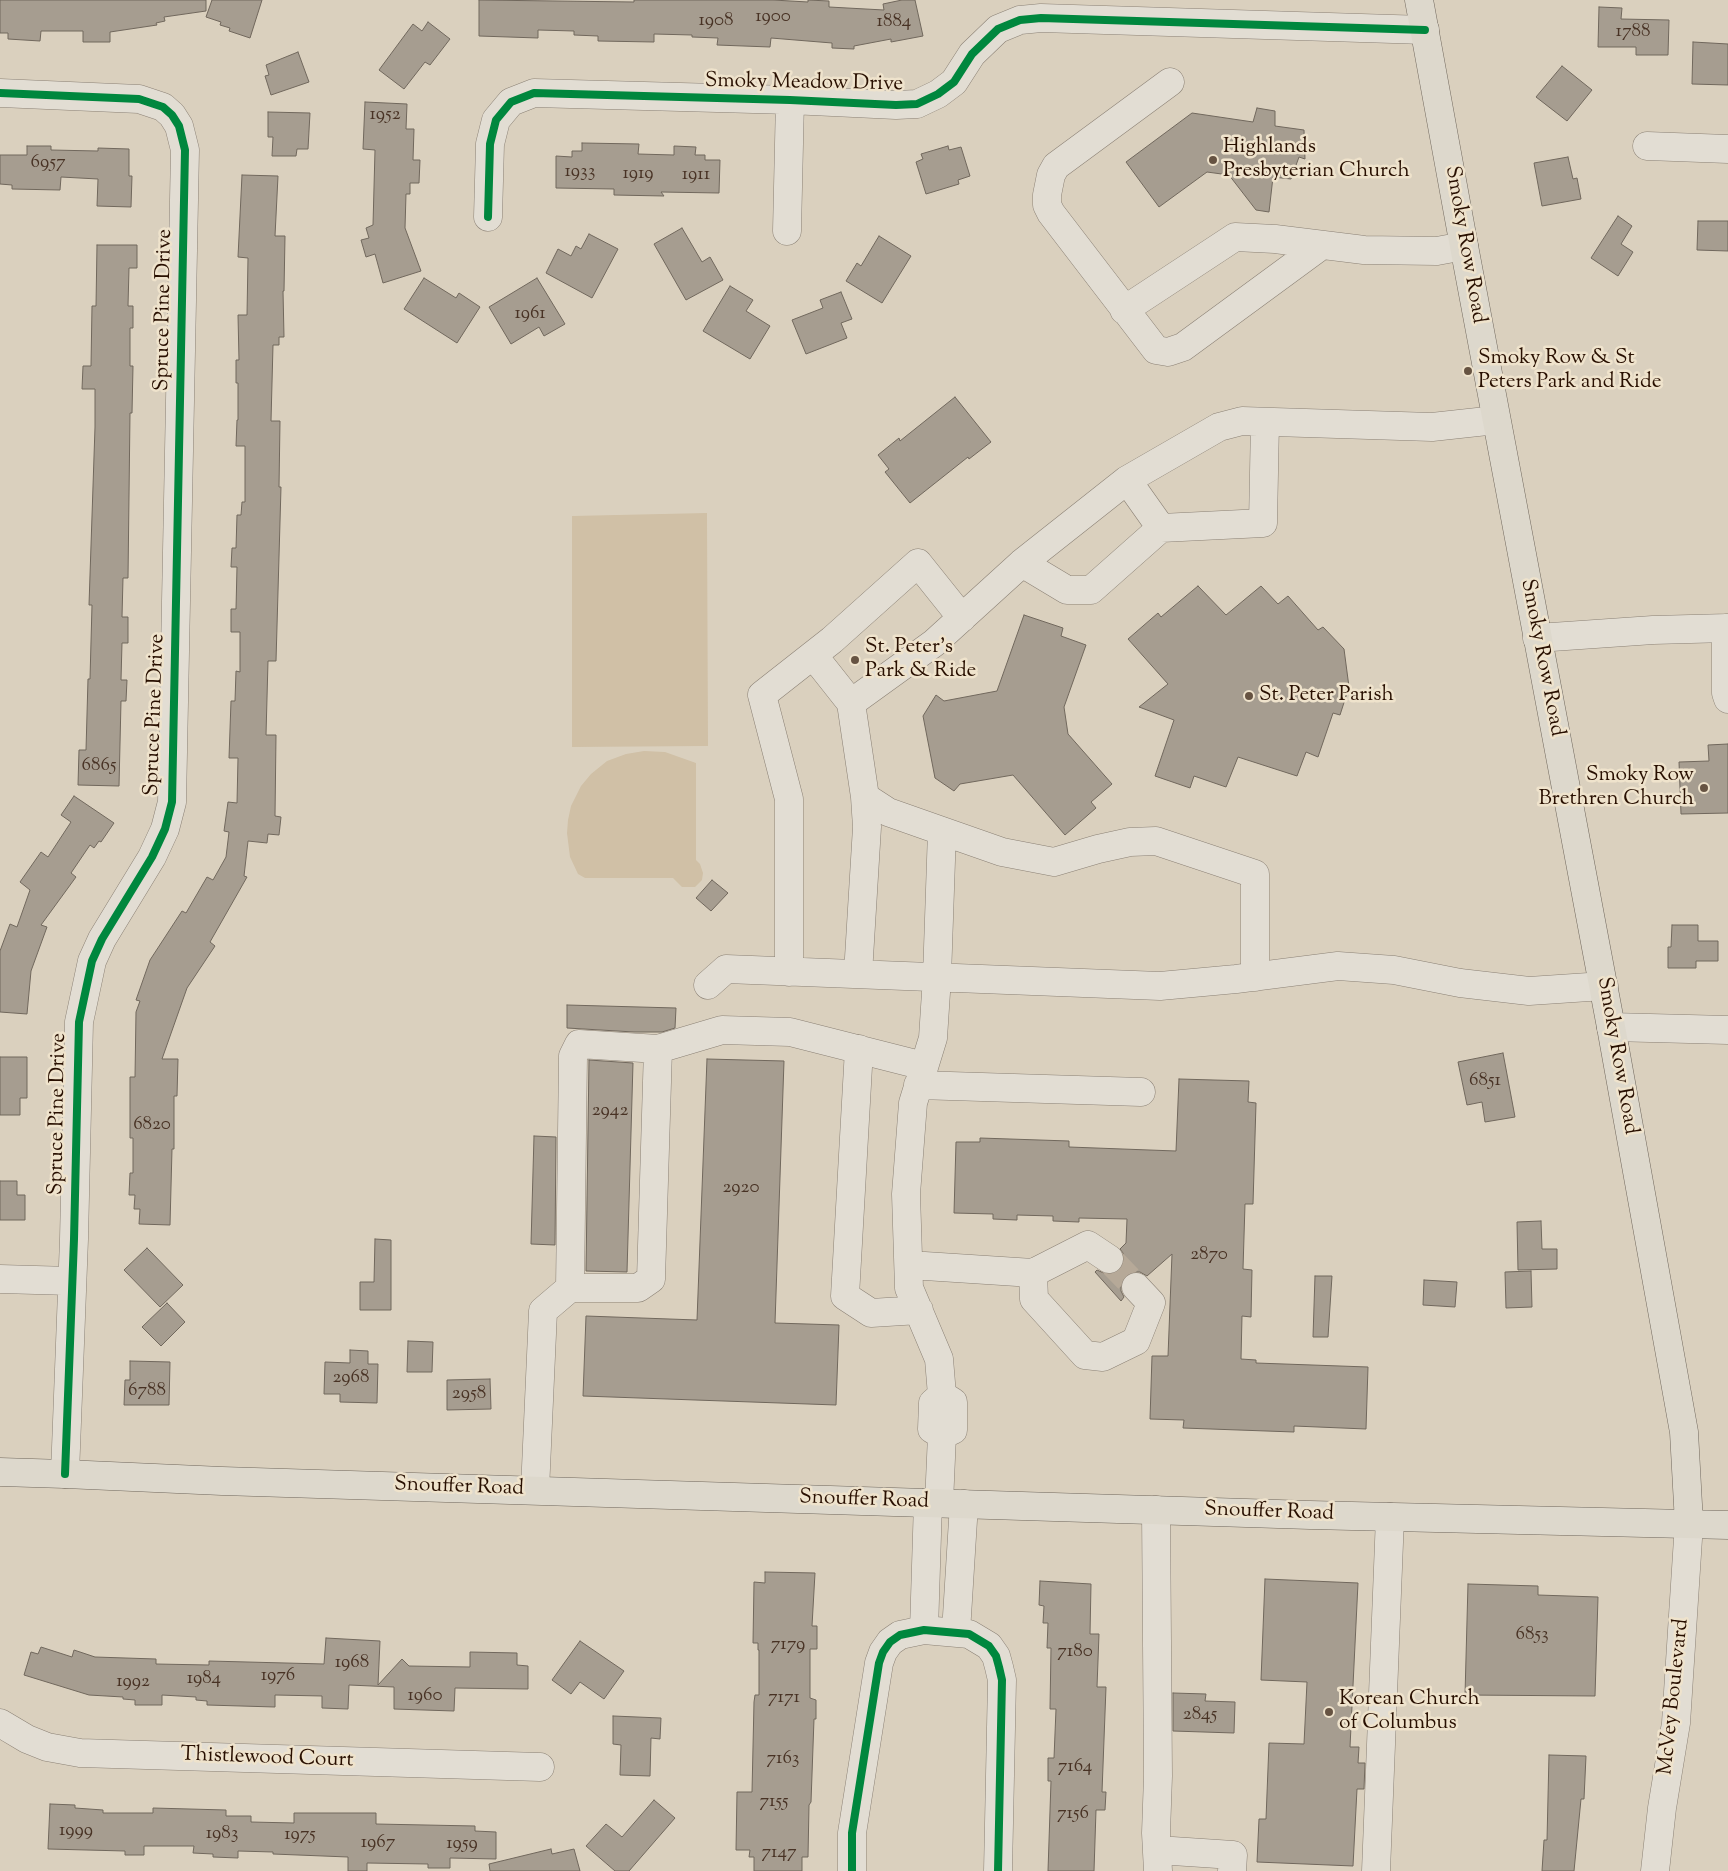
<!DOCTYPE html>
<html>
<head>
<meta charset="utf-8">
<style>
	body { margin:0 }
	canvas { display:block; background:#dad0be }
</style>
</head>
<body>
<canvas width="1728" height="1871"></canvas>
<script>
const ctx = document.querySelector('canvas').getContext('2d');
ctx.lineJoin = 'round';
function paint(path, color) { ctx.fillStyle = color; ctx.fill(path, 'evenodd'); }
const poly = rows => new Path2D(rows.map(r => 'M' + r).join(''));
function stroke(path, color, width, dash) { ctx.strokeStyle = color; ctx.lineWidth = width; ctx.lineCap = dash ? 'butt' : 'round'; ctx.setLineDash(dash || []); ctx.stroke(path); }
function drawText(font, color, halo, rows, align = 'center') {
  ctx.font = font + ' "Sorts Mill Goudy",serif'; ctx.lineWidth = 5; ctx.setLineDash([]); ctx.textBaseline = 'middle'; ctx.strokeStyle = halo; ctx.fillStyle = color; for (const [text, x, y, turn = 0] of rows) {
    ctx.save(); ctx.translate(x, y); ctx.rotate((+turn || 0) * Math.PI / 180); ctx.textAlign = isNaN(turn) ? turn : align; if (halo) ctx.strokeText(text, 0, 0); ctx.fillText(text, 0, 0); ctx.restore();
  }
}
paint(poly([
	[707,513,708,746,572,747,572,516],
	[644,751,665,752,696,763,696,860,700,864,703,873,702,880,695,887,682,887,673,878,585,878,578,874,570,857,567,833,568,820,571,806,581,786,591,774,607,761,626,754]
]), '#d0c0a6');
const building = poly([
	[0,0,206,0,206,11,164,17,165,21,156,23,157,25,110,32,110,42,83,42,83,31,41,31,40,41,8,39,8,33,0,33,0,0],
	[212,0,262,0,250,38,229,31,230,28,220,25,221,22,206,17,212,0],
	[479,0,634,2,634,0,773,0,808,2,808,0,829,1,829,7,884,10,883,4,902,0,915,0,923,36,891,42,891,39,854,46,854,49,832,48,832,43,771,38,770,47,717,45,718,38,692,37,692,35,654,34,654,42,598,41,598,36,574,35,574,31,538,30,538,38,479,36,479,0],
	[1599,7,1622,8,1621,19,1669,20,1668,55,1636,55,1636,47,1598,47,1599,7],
	[428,22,450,39,430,65,425,62,404,89,379,70,413,24,422,31,428,22],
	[1693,42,1728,44,1728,85,1692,84,1693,42],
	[298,52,309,82,271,95,265,76,269,75,266,65,298,52],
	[1562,66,1592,90,1567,121,1536,97,1562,66],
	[365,102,407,104,406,129,414,129,413,160,420,160,419,183,410,183,410,194,406,194,405,228,421,271,383,283,375,254,366,257,361,240,369,238,366,228,373,225,375,150,363,149,365,102],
	[1257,108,1275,111,1275,126,1304,130,1305,159,1299,157,1291,179,1273,177,1269,212,1256,210,1229,175,1207,172,1159,207,1126,162,1192,113,1253,122,1257,108],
	[268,112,310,113,308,149,297,149,296,156,272,156,273,137,268,137,268,112],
	[582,143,639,144,638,154,674,155,674,146,696,147,695,155,705,155,705,160,720,160,719,193,661,192,664,196,614,195,614,189,556,188,556,156,572,157,572,151,582,151,582,143],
	[27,146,51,146,51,150,98,151,98,148,129,149,129,176,132,176,131,207,97,206,98,179,61,177,60,190,12,189,12,185,0,184,0,155,27,155,27,146],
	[948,146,949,150,961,147,970,176,958,180,959,184,926,194,916,162,923,159,921,154,948,146],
	[1568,157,1573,179,1577,178,1581,199,1542,206,1534,163,1568,157],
	[242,175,278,176,275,236,285,236,284,291,283,291,284,337,279,337,279,345,273,345,271,421,280,421,279,487,281,487,276,661,268,661,266,735,276,735,275,816,281,817,279,835,268,834,267,843,248,841,244,876,247,877,210,942,215,946,187,988,162,1059,178,1059,177,1096,174,1096,174,1149,172,1149,170,1225,139,1224,140,1209,134,1209,135,1195,129,1195,130,1173,133,1173,133,1138,130,1138,130,1077,135,1077,136,1012,140,1001,136,1000,150,960,182,911,186,913,207,877,213,880,226,857,229,832,224,831,228,802,237,803,238,758,229,758,231,701,235,701,236,671,240,672,240,632,231,632,231,609,236,609,237,567,231,567,232,548,236,548,237,515,241,515,242,502,245,502,245,446,236,446,237,420,238,420,238,383,236,383,236,360,239,360,238,315,247,315,248,258,238,257,242,175],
	[1618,216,1632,226,1621,244,1633,252,1618,276,1591,258,1618,216],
	[1698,221,1728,221,1728,251,1697,250,1698,221],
	[682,228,702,262,710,257,723,280,686,300,654,244,682,228],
	[589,234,618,249,592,298,546,273,558,249,571,256,576,246,581,249,589,234],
	[879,236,911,256,882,303,846,281,857,263,861,266,879,236],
	[97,245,137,245,137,268,129,268,128,306,133,306,133,328,130,328,130,366,133,366,132,413,130,413,128,578,123,578,122,617,128,617,128,643,122,643,121,680,127,680,126,701,121,701,119,786,78,785,79,750,86,750,88,679,90,679,92,605,89,605,95,427,95,389,82,389,83,366,91,366,92,306,96,306,97,245],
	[424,278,456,298,459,293,480,307,457,343,404,309,424,278],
	[537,278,565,324,544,336,539,327,511,344,489,307,537,278],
	[730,286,753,300,746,311,770,326,750,359,703,331,730,286],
	[841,292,852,319,841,323,847,338,806,354,792,320,823,308,820,300,841,292],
	[955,397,991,442,969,459,968,457,910,503,885,472,889,469,878,455,899,438,900,441,955,397],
	[1198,586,1226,615,1261,586,1278,604,1288,596,1318,630,1323,627,1344,649,1349,687,1340,715,1333,713,1318,757,1306,752,1297,776,1238,757,1226,787,1194,776,1190,788,1155,776,1174,720,1139,707,1168,684,1128,639,1158,613,1161,617,1198,586],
	[1024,615,1063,628,1061,636,1086,645,1064,707,1068,734,1112,784,1091,802,1096,808,1065,835,1013,775,960,784,954,791,935,778,923,716,936,695,944,701,997,691,1024,615],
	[1728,744,1728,813,1681,814,1679,762,1709,761,1708,745,1728,744],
	[74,796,114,823,101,842,99,841,94,848,90,845,71,873,76,877,41,925,47,927,31,971,27,1014,0,1012,0,951,10,924,17,927,30,890,20,882,41,852,48,857,71,822,61,815,74,796],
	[712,880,728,893,711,911,696,898,712,880],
	[1672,925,1698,925,1698,941,1718,941,1718,961,1696,961,1696,968,1668,968,1668,947,1671,947,1672,925],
	[567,1005,676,1008,675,1028,662,1032,634,1032,567,1028,567,1005],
	[1503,1053,1515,1117,1485,1122,1482,1102,1467,1105,1458,1062,1503,1053],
	[0,1057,27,1057,27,1098,20,1098,20,1115,0,1115,0,1057],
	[707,1059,784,1061,775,1323,839,1325,836,1405,583,1396,586,1316,697,1320,707,1059],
	[589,1060,633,1063,627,1272,586,1271,589,1060],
	[1179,1079,1249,1081,1248,1102,1256,1103,1253,1204,1245,1204,1243,1269,1252,1270,1251,1317,1242,1316,1241,1359,1256,1360,1256,1363,1368,1367,1366,1429,1294,1426,1294,1432,1183,1428,1184,1420,1150,1419,1152,1356,1168,1356,1172,1254,1147,1276,1140,1272,1133,1272,1126,1275,1121,1283,1121,1291,1124,1297,1121,1301,1095,1272,1097,1270,1108,1275,1116,1273,1122,1267,1125,1260,1123,1253,1120,1249,1126,1243,1127,1219,1079,1218,1079,1222,1053,1221,1053,1216,1017,1215,1017,1220,993,1219,993,1214,954,1213,956,1142,980,1142,980,1138,1069,1141,1069,1147,1176,1151,1179,1079],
	[534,1136,556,1137,555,1245,531,1244,534,1136],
	[0,1181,17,1181,17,1195,25,1195,25,1220,0,1220,0,1181],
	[1541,1221,1542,1249,1557,1249,1557,1269,1518,1270,1517,1222,1541,1221],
	[375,1239,391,1240,391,1310,360,1310,360,1282,374,1282,375,1239],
	[147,1248,183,1285,160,1307,124,1270,147,1248],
	[1531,1271,1532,1307,1506,1308,1505,1272,1531,1271],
	[1315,1276,1332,1276,1328,1337,1313,1337,1315,1276],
	[1424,1280,1457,1282,1455,1307,1423,1305,1424,1280],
	[167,1303,185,1322,161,1346,142,1327,167,1303],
	[408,1341,433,1342,432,1372,407,1372,408,1341],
	[350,1350,368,1351,368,1364,378,1364,377,1403,340,1402,340,1394,324,1394,325,1362,350,1363,350,1350],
	[130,1361,170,1362,169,1405,124,1405,125,1380,130,1380,130,1361],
	[490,1379,491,1409,447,1410,447,1380,490,1379],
	[765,1572,815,1573,812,1626,817,1626,817,1649,810,1649,810,1698,816,1700,816,1719,814,1719,811,1802,809,1805,808,1857,802,1857,802,1871,754,1871,754,1857,749,1857,750,1850,736,1850,737,1792,752,1792,754,1702,755,1695,759,1695,759,1650,758,1650,758,1643,753,1643,754,1582,765,1583,765,1572],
	[1265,1579,1358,1583,1350,1747,1359,1747,1358,1763,1365,1763,1364,1789,1357,1789,1353,1866,1257,1862,1259,1819,1266,1819,1269,1743,1304,1744,1307,1682,1261,1680,1265,1579],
	[1040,1581,1091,1584,1090,1634,1099,1634,1097,1687,1106,1687,1102,1792,1106,1792,1105,1810,1096,1810,1094,1871,1048,1871,1051,1781,1048,1781,1048,1758,1054,1758,1056,1709,1050,1709,1051,1648,1047,1648,1048,1623,1043,1623,1044,1606,1039,1605,1040,1581],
	[1468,1584,1538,1586,1538,1595,1598,1597,1595,1696,1465,1695,1468,1584],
	[326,1638,380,1641,378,1685,402,1659,409,1666,470,1667,470,1652,517,1653,517,1665,528,1666,528,1689,455,1688,454,1711,394,1709,394,1687,349,1685,348,1709,322,1708,322,1696,275,1695,275,1707,207,1705,207,1701,196,1700,196,1697,162,1695,162,1705,135,1705,135,1700,123,1699,123,1697,89,1695,24,1675,31,1652,38,1654,41,1647,72,1657,74,1650,95,1657,156,1659,156,1664,209,1665,209,1661,324,1664,326,1638],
	[580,1641,624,1671,604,1699,580,1682,571,1694,552,1680,580,1641],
	[1173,1693,1206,1694,1205,1701,1235,1702,1234,1733,1173,1731,1173,1693],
	[613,1716,661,1718,660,1739,651,1738,650,1776,620,1775,621,1745,613,1744,613,1716],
	[1549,1755,1586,1756,1584,1799,1581,1799,1574,1871,1542,1871,1544,1840,1547,1840,1549,1755],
	[654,1800,675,1818,629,1871,615,1871,586,1846,606,1824,622,1837,654,1800],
	[50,1804,75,1805,75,1808,103,1810,103,1813,153,1813,153,1808,226,1810,226,1816,251,1816,251,1822,294,1823,294,1813,376,1813,376,1824,475,1826,475,1831,496,1832,496,1859,450,1858,450,1868,428,1868,428,1864,367,1863,367,1871,348,1871,348,1857,273,1854,273,1852,238,1851,238,1858,213,1857,213,1854,193,1853,194,1846,144,1846,144,1855,125,1855,125,1851,48,1849,50,1804],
	[551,1849,552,1854,574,1849,580,1871,490,1871,489,1864,551,1849]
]);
paint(building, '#a69d90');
stroke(building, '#71685d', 1);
stroke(poly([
	[1109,1259,1136,1287]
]), '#b6a998', 28, [28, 14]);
const minor = poly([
	[1170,82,1056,166,1051,175,1047,195,1047,205,1051,213,1156,350,1168,352,1183,347,1322,245],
	[0,93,139,99,163,107,172,115,179,126,185,150,172,802,165,829,152,857,102,939,92,961,79,1022,74,1239,65,1474],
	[1647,146,1728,149],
	[488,217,490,144,496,120,511,102,534,93,790,100,896,105,917,104,938,94,954,82,972,54,998,29,1020,20,1041,18,1425,30],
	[787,231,790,100],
	[1124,310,1235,237,1275,239,1364,250,1437,251,1464,246],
	[1127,480,1161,528,1263,523,1265,422],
	[1022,563,1067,590,1091,590,1161,528],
	[1726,628,1726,693,1728,699],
	[1537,638,1653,630,1728,628],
	[813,655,851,703],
	[865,797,888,812,942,831,1002,852,1054,862,1098,849,1130,842,1156,841,1255,874,1255,977],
	[942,831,937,977,933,1038,913,1103,906,1194,909,1288,939,1359,942,1395],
	[789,972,789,799,762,695,832,640,918,563,962,618],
	[858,974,867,827,865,797,851,703,934,643,1022,563,1127,480,1219,427,1242,421,1432,427,1496,420],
	[708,985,726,969,1160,986,1236,979,1338,966,1394,970,1460,983,1529,991,1604,986],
	[1611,1027,1728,1030],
	[859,1049,845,1296,871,1313,919,1310],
	[918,1085,1141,1092],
	[909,1265,1033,1273,1088,1245,1109,1259],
	[1033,1273,1034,1299,1085,1355,1103,1357,1136,1341,1151,1303,1136,1287],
	[0,1279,71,1281],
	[570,1288,638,1288,651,1279,658,1049],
	[942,1435,953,1430,953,1402,942,1395],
	[942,1435,932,1429,933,1403,942,1395],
	[535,1490,543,1311,570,1288,573,1056,579,1044,658,1049,722,1030,790,1032,924,1066],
	[939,1503,942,1435],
	[1156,1510,1158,1776,1156,1833,1158,1871],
	[924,1630,928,1502],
	[956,1632,964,1504],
	[0,1723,27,1739,47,1747,80,1753,540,1767],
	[1157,1850,1233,1855,1232,1871],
	[852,1871,852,1833,879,1663,883,1652,890,1642,900,1635,924,1630,969,1634,989,1646,996,1656,999,1667,1002,1680,998,1871],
	[1376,1871,1390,1517],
	[1655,1871,1662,1808,1676,1723,1689,1523]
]);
const major = poly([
	[1419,0,1464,246,1611,1027,1684,1432,1689,1523],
	[0,1472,65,1474,222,1481,1310,1515,1728,1525]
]);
stroke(minor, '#8b8175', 29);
stroke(major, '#71685d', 29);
stroke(minor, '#e2ddd3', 28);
stroke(major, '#ddd8cc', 28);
stroke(poly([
	[0,93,139,99,163,107,172,115,179,126,185,150,172,802,165,829,152,857,102,939,92,961,79,1022,74,1239,65,1474],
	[488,217,490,144,496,120,511,102,534,93,790,100,896,105,917,104,938,94,954,82,972,54,998,29,1020,20,1041,18,1425,30],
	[852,1871,852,1833,879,1663,883,1652,890,1642,900,1635,924,1630,969,1634,989,1646,996,1656,999,1667,1002,1680,998,1871]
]), '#00873e', 8);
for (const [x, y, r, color] of [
	[1213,160,5,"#665342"],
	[1468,371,5,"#665342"],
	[855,660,5,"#665342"],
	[1249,696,5,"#665342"],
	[1704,788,5,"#665342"],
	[1329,1712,5,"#665342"]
]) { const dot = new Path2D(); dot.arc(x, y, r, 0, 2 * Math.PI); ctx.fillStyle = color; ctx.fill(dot); stroke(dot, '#efe3cc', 2); }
drawText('19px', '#483224', null, [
	["1900",773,18],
	["1908",716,22],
	["1884",894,23],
	["1788",1633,33],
	["1952",385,116],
	["6957",48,164],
	["1933",580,173],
	["1919",638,175],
	["1911",696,176],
	["1961",530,315],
	["6865",99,767],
	["6851",1485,1082],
	["2942",610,1112],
	["6820",152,1126],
	["2920",741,1189],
	["2870",1209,1256],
	["2968",351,1379],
	["6788",147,1392],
	["2958",469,1395],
	["6853",1532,1636],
	["7179",788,1646],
	["7180",1075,1653],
	["1968",352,1664],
	["1976",278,1677],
	["1984",204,1680],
	["1992",133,1683],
	["1960",425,1697],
	["7171",784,1699],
	["2845",1200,1716],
	["7163",783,1760],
	["7164",1075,1768],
	["7155",774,1803],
	["7156",1073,1815],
	["1999",76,1832],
	["1983",222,1835],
	["1975",300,1836],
	["1967",378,1844],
	["1959",462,1845],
	["7147",779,1854]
]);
drawText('21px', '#280f00', '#efe3cc', [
	["Smoky Meadow Drive",804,84,1],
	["Smoky Row Road",1464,245,80],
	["Spruce Pine Drive",165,310,-89],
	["Smoky Row Road",1541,658,79],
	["Spruce Pine Drive",156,715,-88],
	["Smoky Row Road",1616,1056,80],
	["Spruce Pine Drive",59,1114,-89],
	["Snouffer Road",459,1488,2],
	["Snouffer Road",864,1501,2],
	["Snouffer Road",1269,1513,2],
	["McVey Boulevard",1675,1697,-84],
	["Thistlewood Court",267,1759,2]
]);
drawText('21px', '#280f00', '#efe3cc', [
	["Highlands",1223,148],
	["Presbyterian Church",1223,172],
	["Smoky Row & St",1478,359],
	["Peters Park and Ride",1478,383],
	["St. Peter's",865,648],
	["Park & Ride",865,672],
	["St. Peter Parish",1259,696],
	["Smoky Row",1694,776,"right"],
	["Brethren Church",1694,800,"right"],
	["Korean Church",1339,1700],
	["of Columbus",1339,1724]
], 'left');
</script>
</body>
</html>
